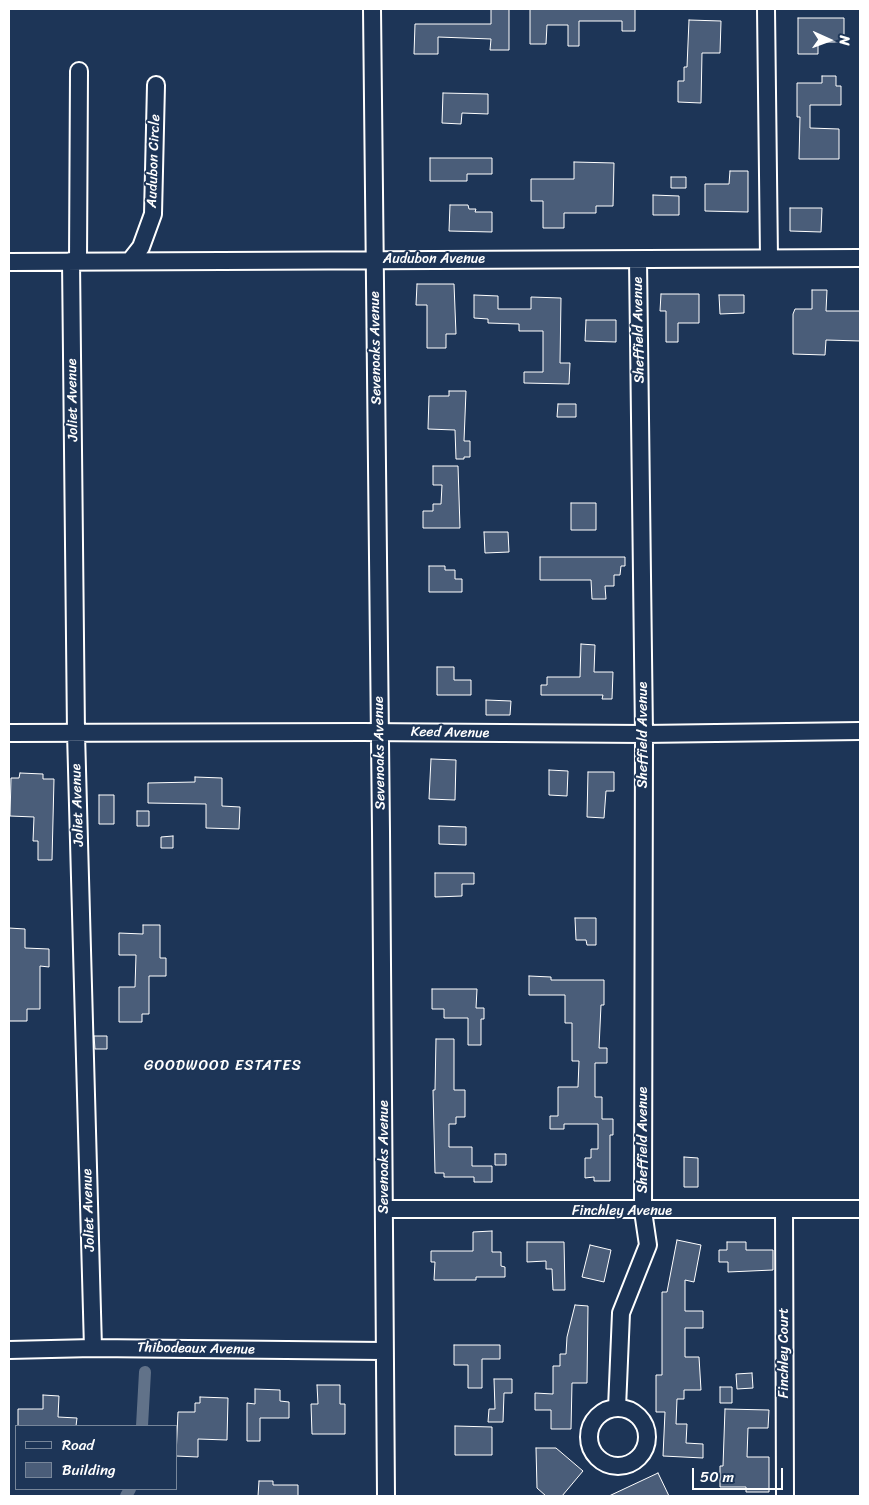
<!DOCTYPE html>
<html>
<head>
<meta charset="utf-8">
<style>
	body { margin:0 }
	#map { position:relative; width:869px; height:1505px; overflow:hidden; background:#1d3557; font-family:Sriracha,sans-serif }
	canvas { display:block }
	.frame { position:absolute; inset:0; border:10px solid #fff; pointer-events:none }
	.legend { position:absolute; left:15px; top:1425px; width:162px; height:65px; box-sizing:border-box; background:#1d3557; border:1px solid #77869a; margin:0; padding:6px 9px; list-style:none; font-size:15px; color:#fff }
	.legend li { display:flex; align-items:center; gap:10px; height:25px }
	.legend b { width:25px; border:1px solid #77869a }
	.north { position:absolute; left:804px; top:15px; width:50px; height:50px; -webkit-text-stroke:4px #1d3557; paint-order:stroke; rotate:92deg; font-size:14px; font-weight:700; line-height:20px; text-align:center; color:#fff }
	.north::after { content:''; display:block; margin:auto; width:18px; height:22px; background:#fff; clip-path:polygon(50% 0,100% 100%,50% 72%,0 100%) }
	.scale { position:absolute; left:692px; top:1468px; width:91px; height:22px; box-sizing:border-box; border:2px solid #fff; border-top:0; padding-left:6px; font-size:15px; line-height:18px; white-space:nowrap; color:#fff; -webkit-text-stroke:4px #1d3557; paint-order:stroke }
</style>
</head>
<body>
<div id="map">
<canvas width="869" height="1505"></canvas>
<div class="frame"></div>
<ul class="legend">
<li><b style="height:6px;background:#1d3557"></b>Road</li>
<li><b style="height:14px;background:#4a5d79"></b>Building</li>
</ul>
<div class="north">N</div>
<div class="scale">50 m</div>
</div>
<script>
const ctx = document.querySelector('canvas').getContext('2d');
ctx.lineJoin = 'round';
const poly = rows => new Path2D(rows.map(r => 'M' + r).join(''));
function stroke(path, color, width, dash) { ctx.strokeStyle = color; ctx.lineWidth = width; ctx.lineCap = dash ? 'butt' : 'round'; ctx.setLineDash(dash || []); ctx.stroke(path); }
function paint(path, color) { ctx.fillStyle = color; ctx.fill(path, 'evenodd'); }
function drawText(font, color, halo, rows, align = 'center') {
  ctx.font = font + ' Sriracha,sans-serif'; ctx.lineWidth = 4; ctx.setLineDash([]); ctx.textBaseline = 'middle'; ctx.strokeStyle = halo; ctx.fillStyle = color; for (const [text, x, y, turn = 0] of rows) {
    ctx.save(); ctx.translate(x, y); ctx.rotate((+turn || 0) * Math.PI / 180); ctx.textAlign = isNaN(turn) ? turn : align; if (halo) ctx.strokeText(text, 0, 0); ctx.fillText(text, 0, 0); ctx.restore();
  }
}
stroke(poly([
	[142,1426,145,1372],
	[126,1496,130,1489]
]), '#617289', 12);
const building = poly([
	[491,9,509,9,509,50,490,50,491,39,438,37,438,54,414,54,415,24,491,24,491,9],
	[530,9,635,9,635,31,622,31,622,21,579,21,579,46,568,46,568,25,547,25,546,44,530,44,530,9],
	[798,18,844,18,844,42,818,42,818,54,798,54,798,18],
	[689,20,721,21,720,53,702,53,701,103,678,102,678,81,684,81,684,67,687,67,689,20],
	[822,76,836,76,836,86,841,86,841,105,810,105,810,128,839,129,839,159,799,159,800,117,797,117,797,83,822,83,822,76],
	[443,93,488,94,488,114,462,113,461,124,442,123,443,93],
	[430,158,492,158,492,174,467,174,467,181,430,181,430,158],
	[574,162,614,163,613,206,596,206,596,213,564,213,564,228,543,228,543,201,531,201,531,179,574,179,574,162],
	[730,171,748,171,748,212,705,211,705,184,729,184,730,171],
	[671,177,686,177,686,188,671,188,671,177],
	[653,195,679,196,679,215,653,215,653,195],
	[450,205,468,205,469,209,476,209,475,212,492,212,492,232,449,231,450,205],
	[790,208,822,208,821,232,790,231,790,208],
	[417,284,454,284,456,334,446,334,446,348,427,348,427,305,416,305,417,284],
	[812,290,827,290,826,311,860,311,860,341,826,340,825,355,793,354,793,314,795,309,812,309,812,290],
	[661,294,699,294,699,323,678,323,678,342,666,342,666,311,660,311,661,294],
	[474,295,498,296,498,309,531,309,531,297,561,298,560,363,570,363,569,384,524,383,524,372,543,372,543,331,519,331,519,324,488,323,488,319,474,318,474,295],
	[719,295,744,295,744,313,720,314,719,295],
	[586,320,616,320,616,342,585,341,586,320],
	[449,391,466,391,464,441,470,441,470,457,464,457,464,459,456,459,455,430,428,429,429,396,449,396,449,391],
	[558,404,576,404,576,417,557,417,558,404],
	[433,466,458,466,460,528,423,528,423,511,433,511,433,504,441,504,442,485,433,485,433,466],
	[571,503,596,503,596,530,571,530,571,503],
	[484,532,508,532,509,552,485,553,484,532],
	[540,557,625,557,625,566,621,566,620,575,614,575,614,586,605,586,606,599,592,599,591,580,540,580,540,557],
	[429,566,445,566,445,570,455,570,455,579,462,579,462,592,429,592,429,566],
	[581,644,595,645,594,672,613,672,612,699,602,699,603,695,541,695,541,685,547,685,547,677,580,677,581,644],
	[437,667,454,667,454,680,471,680,471,695,437,695,437,667],
	[486,700,511,701,510,715,486,715,486,700],
	[431,759,456,760,455,800,429,799,431,759],
	[549,770,568,771,567,796,549,795,549,770],
	[588,772,614,772,614,791,606,791,604,818,587,817,588,772],
	[20,773,43,774,43,779,54,779,52,860,38,860,38,841,33,841,34,817,10,816,11,778,19,778,20,773],
	[195,777,222,778,222,806,240,807,239,829,206,828,206,804,148,803,148,783,195,782,195,777],
	[99,795,114,795,114,824,99,824,99,795],
	[137,811,149,811,149,826,137,826,137,811],
	[439,826,466,827,466,845,439,844,439,826],
	[173,836,173,848,161,848,161,837,173,836],
	[435,873,474,873,474,884,462,884,462,896,435,897,435,873],
	[575,918,596,918,596,945,587,945,586,940,576,940,575,918],
	[143,925,160,925,160,958,166,958,166,976,149,976,149,1014,142,1014,142,1022,119,1022,119,987,135,987,136,955,119,955,119,933,143,934,143,925],
	[9,928,25,929,25,948,49,949,49,967,40,966,40,1009,27,1009,27,1021,9,1021,9,928],
	[529,976,551,977,551,980,604,980,604,1005,601,1005,599,1048,607,1048,607,1063,595,1063,595,1097,602,1097,602,1119,613,1119,613,1135,610,1135,610,1181,594,1181,594,1177,585,1178,585,1158,591,1158,591,1149,598,1149,598,1124,564,1124,564,1129,550,1129,550,1116,558,1116,558,1087,578,1087,579,1061,572,1061,572,1023,565,1023,565,995,529,995,529,976],
	[432,989,477,989,476,1008,484,1008,484,1019,481,1019,481,1045,468,1045,468,1018,444,1018,444,1009,432,1009,432,989],
	[94,1036,107,1036,107,1049,95,1049,94,1036],
	[436,1039,454,1039,454,1090,465,1090,465,1117,456,1117,456,1124,449,1124,449,1147,472,1147,472,1166,492,1166,492,1182,474,1182,474,1177,444,1177,444,1173,435,1173,433,1090,435,1090,436,1039],
	[495,1154,506,1154,506,1165,495,1165,495,1154],
	[684,1157,698,1158,698,1187,684,1187,684,1157],
	[492,1231,492,1252,501,1252,501,1266,505,1267,505,1277,476,1277,476,1280,434,1280,435,1262,431,1262,431,1251,473,1251,473,1232,492,1231],
	[677,1240,701,1245,694,1282,685,1280,685,1311,703,1311,703,1328,685,1328,685,1357,699,1357,701,1390,684,1390,684,1399,677,1399,676,1424,687,1424,686,1443,703,1444,703,1458,663,1456,665,1412,656,1412,656,1375,662,1375,662,1292,667,1292,677,1240],
	[527,1242,564,1242,565,1290,553,1290,552,1269,546,1269,546,1261,527,1262,527,1242],
	[727,1242,746,1242,746,1250,773,1250,773,1270,728,1272,728,1262,719,1262,719,1250,727,1250,727,1242],
	[590,1245,611,1250,604,1282,582,1277,590,1245],
	[575,1305,588,1306,587,1383,572,1383,571,1429,551,1429,551,1410,535,1410,535,1393,553,1394,553,1366,560,1366,560,1354,566,1354,567,1337,575,1305],
	[454,1345,500,1345,500,1359,482,1359,482,1388,468,1388,468,1365,454,1365,454,1345],
	[752,1373,753,1388,737,1389,736,1374,752,1373],
	[494,1379,512,1379,512,1393,504,1393,503,1422,488,1422,489,1409,495,1409,494,1379],
	[317,1385,340,1385,340,1404,345,1404,345,1434,312,1434,311,1404,318,1404,317,1385],
	[720,1387,732,1387,732,1403,720,1403,720,1387],
	[255,1389,280,1390,280,1401,289,1402,289,1418,260,1418,260,1441,247,1441,247,1403,255,1404,255,1389],
	[43,1395,59,1396,58,1417,77,1418,76,1426,18,1426,18,1409,43,1409,43,1395],
	[200,1397,228,1398,227,1440,198,1439,198,1457,176,1456,178,1412,195,1412,195,1403,200,1403,200,1397],
	[725,1409,769,1410,768,1428,748,1428,747,1457,769,1457,769,1492,746,1492,746,1487,720,1487,720,1466,723,1466,725,1409],
	[455,1426,492,1427,492,1455,455,1455,455,1426],
	[536,1448,556,1448,583,1471,562,1496,546,1496,537,1488,536,1448],
	[658,1473,669,1496,609,1496,658,1473],
	[259,1481,273,1481,273,1485,298,1485,298,1496,258,1496,259,1481]
]);
paint(building, '#4a5d79');
stroke(building, '#fff', 1);
const minor = poly([
	[372,9,381,831,386,1496],
	[766,9,769,258],
	[71,261,76,733,93,1348],
	[78,261,79,71],
	[130,261,141,247,153,214,156,85],
	[9,262,860,258],
	[9,733,362,732,644,734,860,731],
	[384,1209,860,1209],
	[784,1210,785,1496],
	[9,1350,93,1348,383,1351],
	[617,1408,621,1313,648,1245,643,1211,644,734,638,260],
	'589 1437a29 29 0 1 1 58 0a29 29 0 1 1-58 0Z'
]);
stroke(minor, '#fff', 20);
stroke(minor, '#1d3557', 16);
drawText('14px', '#fff', '#1d3557', [
	["Audubon Circle",154,161,-88],
	["Audubon Avenue",434,259],
	["Sheffield Avenue",639,330,-91],
	["Sevenoaks Avenue",376,348,-91],
	["Joliet Avenue",73,400,-91],
	["Keed Avenue",450,733,1],
	["Sheffield Avenue",643,735,-90],
	["Sevenoaks Avenue",380,753,-91],
	["Joliet Avenue",78,805,-92],
	["Sheffield Avenue",643,1140,-90],
	["Sevenoaks Avenue",384,1157,-90],
	["Joliet Avenue",89,1210,-92],
	["Finchley Avenue",622,1211],
	["Thibodeaux Avenue",196,1349,1],
	["Finchley Court",784,1353,-90]
]);
ctx.letterSpacing = '1px';
drawText('15px', '#fff', '#1d3557', [
	["GOODWOOD ESTATES",223,1066]
]);
ctx.letterSpacing = '0px';
</script>
</body>
</html>
